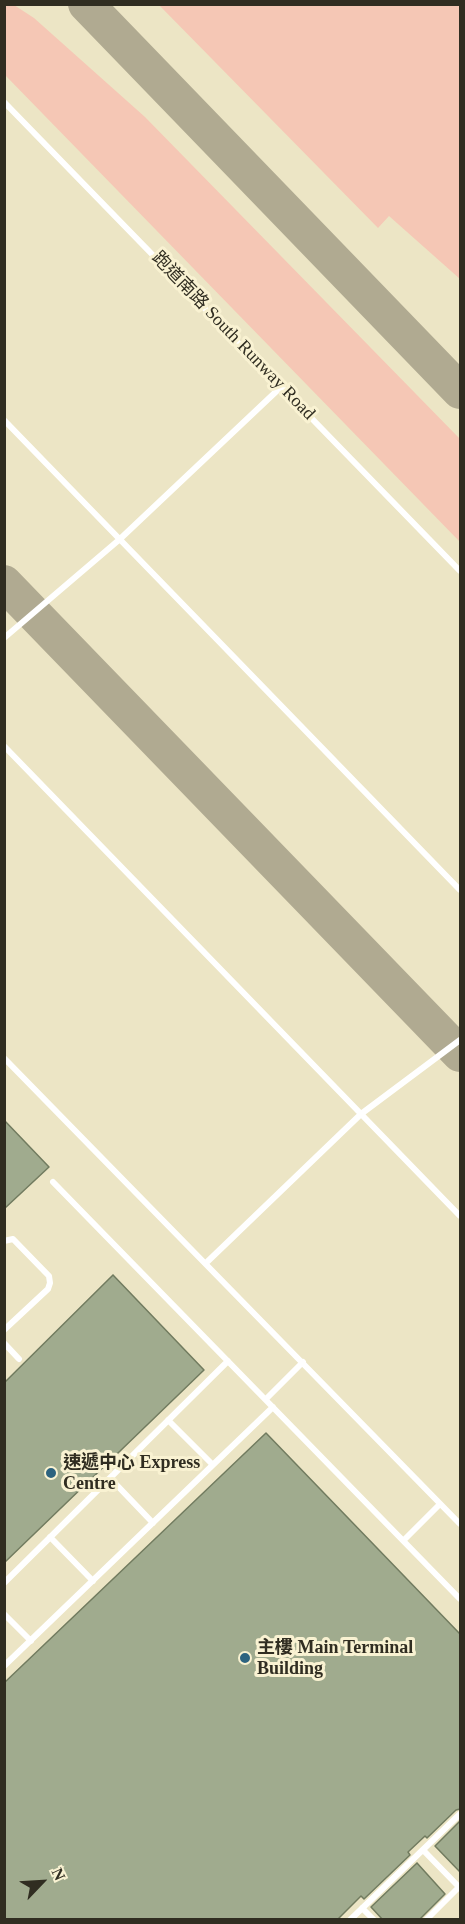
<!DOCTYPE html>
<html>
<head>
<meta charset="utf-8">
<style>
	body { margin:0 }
	#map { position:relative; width:465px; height:1924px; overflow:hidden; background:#ece5c5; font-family:"Times New Roman",serif }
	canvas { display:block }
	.frame { position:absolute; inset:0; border:6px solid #302d21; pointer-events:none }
	.north { position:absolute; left:12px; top:1852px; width:60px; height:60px; -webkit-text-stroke:4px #f9f2d2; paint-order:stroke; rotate:65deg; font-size:16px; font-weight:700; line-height:24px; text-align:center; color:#302d21 }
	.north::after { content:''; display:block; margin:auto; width:21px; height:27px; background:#302d21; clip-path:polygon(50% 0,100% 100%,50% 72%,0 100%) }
</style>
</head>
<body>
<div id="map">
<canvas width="465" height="1924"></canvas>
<div class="frame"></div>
<div class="north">N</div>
</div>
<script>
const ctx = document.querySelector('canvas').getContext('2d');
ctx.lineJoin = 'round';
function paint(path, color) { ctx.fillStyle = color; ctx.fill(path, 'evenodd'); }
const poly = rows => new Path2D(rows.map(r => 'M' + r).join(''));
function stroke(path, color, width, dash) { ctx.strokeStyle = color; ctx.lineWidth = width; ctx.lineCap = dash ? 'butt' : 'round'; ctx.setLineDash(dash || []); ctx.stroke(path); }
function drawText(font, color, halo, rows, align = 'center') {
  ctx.font = font + ' "Times New Roman","Noto Sans TC",serif'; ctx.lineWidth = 6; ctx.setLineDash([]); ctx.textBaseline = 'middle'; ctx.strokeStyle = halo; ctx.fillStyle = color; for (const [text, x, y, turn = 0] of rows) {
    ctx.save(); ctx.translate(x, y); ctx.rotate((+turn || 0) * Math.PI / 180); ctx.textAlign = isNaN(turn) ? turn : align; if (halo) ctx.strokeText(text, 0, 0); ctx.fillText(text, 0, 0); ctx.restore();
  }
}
paint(poly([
	[5,4,14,5,34,18,145,117,460,439,460,542,5,75],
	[159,5,460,5,460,279,389,216,378,228]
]), '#f5c7b5');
stroke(poly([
	[86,4,460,391],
	[4,583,460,1054]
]), '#b0aa91', 36);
const building = poly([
	[4,1120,49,1167,4,1209,4,1120],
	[113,1275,204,1370,4,1563,4,1383,113,1275],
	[266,1433,460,1634,460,1809,456,1810,427,1838,425,1836,408,1852,410,1855,364,1899,361,1896,337,1920,4,1920,4,1683,266,1433],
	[460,1821,460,1872,435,1846,460,1821],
	[417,1863,445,1894,419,1920,383,1920,371,1907,417,1863]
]);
paint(building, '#a0ab8e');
stroke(building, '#717b5f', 1.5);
stroke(poly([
	[4,102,460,571],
	[4,420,460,890],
	[4,638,120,539,282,386],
	[4,746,460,1216],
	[4,1058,460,1524],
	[53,1182,460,1599],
	[4,1241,13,1239,49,1276,50,1283,48,1289,4,1330],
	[206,1263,361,1114,460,1040],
	[4,1343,19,1359],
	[266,1399,303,1362],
	[168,1420,213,1465],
	[110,1478,153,1523],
	[50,1537,93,1581],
	[404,1540,440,1504],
	[4,1583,228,1361],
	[4,1614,31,1641],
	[4,1666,273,1407],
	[423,1850,459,1887],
	[362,1908,374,1920],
	[350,1920,460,1814],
	[426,1920,460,1886]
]), '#fff', 6);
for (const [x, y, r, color] of [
	[51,1473,6,"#2d637f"],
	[245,1658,6,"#2d637f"]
]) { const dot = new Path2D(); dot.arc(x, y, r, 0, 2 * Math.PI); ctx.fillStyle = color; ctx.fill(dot); stroke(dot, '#f9f2d2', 2); }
drawText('18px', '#302d21', '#f9f2d2', [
	["跑道南路 South Runway Road",233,336,46]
]);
drawText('bold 18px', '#302d21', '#f9f2d2', [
	["速遞中心 Express",63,1463],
	["Centre",63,1484],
	["主樓 Main Terminal",257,1648],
	["Building",257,1669]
], 'left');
</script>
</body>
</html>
